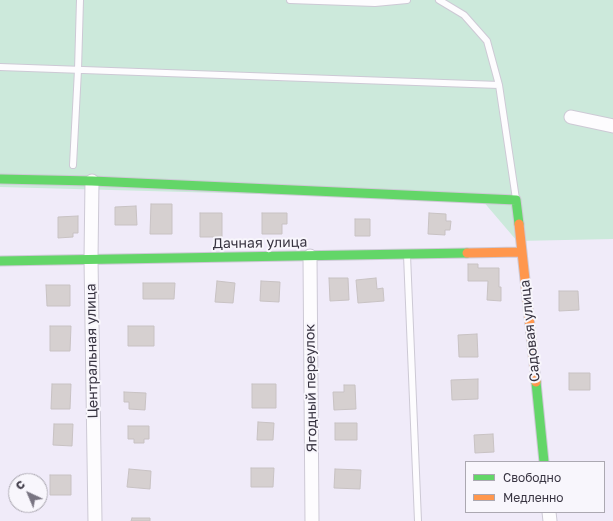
<!DOCTYPE html>
<html>
<head>
<meta charset="utf-8">
<style>
	body { margin:0 }
	#map { position:relative; width:613px; height:521px; overflow:hidden; background:#f0ebf9; font-family:"Golos Text",sans-serif }
	canvas { display:block }
	.legend { position:absolute; left:465px; top:461px; width:140px; height:52px; box-sizing:border-box; background:#f8f6fc; border:1px solid #aba8b1; margin:0; padding:5px 7px; list-style:none; font-size:12px; color:#383441 }
	.legend li { display:flex; align-items:center; gap:8px; height:20px }
	.legend b { width:20px; border:1px solid #aba8b1 }
	.north { position:absolute; left:8px; top:473px; width:40px; height:40px; box-sizing:border-box; background:#f8f6fc; border:1px solid #aba8b1; border-radius:50%; rotate:316deg; font-size:11px; font-weight:700; line-height:16px; text-align:center; color:#383441 }
	.north::after { content:''; display:block; margin:auto; width:14px; height:18px; background:#787481; clip-path:polygon(50% 0,100% 100%,50% 72%,0 100%) }
</style>
</head>
<body>
<div id="map">
<canvas width="613" height="521"></canvas>
<ul class="legend">
<li><b style="height:5px;background:#63d668"></b>Свободно</li>
<li><b style="height:5px;background:#ff974d"></b>Медленно</li>
</ul>
<div class="north">С</div>
</div>
<script>
const ctx = document.querySelector('canvas').getContext('2d');
ctx.lineJoin = 'round';
function paint(path, color) { ctx.fillStyle = color; ctx.fill(path, 'evenodd'); }
const poly = rows => new Path2D(rows.map(r => 'M' + r).join(''));
function stroke(path, color, width, dash) { ctx.strokeStyle = color; ctx.lineWidth = width; ctx.lineCap = dash ? 'butt' : 'round'; ctx.setLineDash(dash || []); ctx.stroke(path); }
function drawText(font, color, halo, rows, align = 'center') {
  ctx.font = font + ' "Golos Text",sans-serif'; ctx.lineWidth = 4; ctx.setLineDash([]); ctx.textBaseline = 'middle'; ctx.strokeStyle = halo; ctx.fillStyle = color; for (const [text, x, y, turn = 0] of rows) {
    ctx.save(); ctx.translate(x, y); ctx.rotate((+turn || 0) * Math.PI / 180); ctx.textAlign = isNaN(turn) ? turn : align; if (halo) ctx.strokeText(text, 0, 0); ctx.fillText(text, 0, 0); ctx.restore();
  }
}
paint(poly([
	[0,0,613,0,613,239,517,241,482,200,0,187]
]), '#cce9db');
const building = poly([
	[151,204,172,204,172,234,150,234,151,204],
	[136,206,137,225,115,225,115,207,136,206],
	[200,213,222,213,222,237,200,237,200,213],
	[262,213,287,213,287,224,282,224,282,234,262,234,262,213],
	[429,213,446,214,446,221,451,221,450,230,445,230,445,235,428,234,429,213],
	[78,216,78,233,73,233,73,237,58,238,58,217,78,216],
	[355,219,370,219,370,236,355,236,355,219],
	[468,264,478,264,478,268,499,268,499,287,501,287,501,301,487,300,488,281,468,281,468,264],
	[329,278,348,278,349,300,330,301,329,278],
	[376,278,377,289,383,288,384,301,358,303,356,280,376,278],
	[217,281,235,283,233,303,215,302,217,281],
	[261,281,280,282,279,302,260,301,261,281],
	[143,283,175,283,174,299,143,299,143,283],
	[46,285,70,285,70,306,47,306,46,285],
	[559,291,578,291,579,310,559,311,559,291],
	[50,326,71,326,70,351,50,351,50,326],
	[128,326,154,326,154,346,128,346,128,326],
	[477,334,478,357,459,357,458,335,477,334],
	[569,373,590,373,590,390,569,390,569,373],
	[478,379,478,399,452,400,451,380,478,379],
	[52,384,71,384,70,409,51,409,52,384],
	[252,384,276,384,276,408,252,408,252,384],
	[344,385,355,385,356,409,334,410,333,392,344,392,344,385],
	[124,392,146,393,145,410,129,409,129,402,124,402,124,392],
	[258,422,274,423,273,440,257,440,258,422],
	[335,423,357,423,357,440,335,440,335,423],
	[54,424,73,424,72,446,53,445,54,424],
	[128,426,149,426,149,439,144,439,144,443,134,443,134,439,128,439,128,426],
	[493,434,494,452,475,453,474,435,493,434],
	[251,468,274,468,273,487,251,487,251,468],
	[129,469,151,471,150,489,127,487,129,469],
	[335,469,361,470,360,489,334,488,335,469],
	[50,475,71,475,71,495,50,495,50,475],
	[132,518,150,518,150,521,131,521,132,518]
]);
paint(building, '#d6d0d0');
stroke(building, '#c8c2c3', 1);
const lane = poly([
	[290,0,375,3,407,0],
	[439,0,464,15,487,41,499,85,516,199],
	[0,67,499,85],
	[73,165,78,70,80,0],
	[407,255,418,521]
]);
const street = poly([
	[571,117,613,126],
	[92,181,91,259,95,521],
	[310,256,312,521],
	[549,512,550,521]
]);
const fast = poly([
	[0,179,92,181,516,200,519,224],
	[0,261,467,253],
	[536,382,544,462]
]);
const slow = poly([
	[519,224,536,382],
	[467,253,521,252]
]);
stroke(lane, '#cdc9d5', 8);
stroke(street, '#cdc9d5', 15);
stroke(fast, '#cdc9d5', 11);
stroke(slow, '#cdc9d5', 11);
stroke(lane, '#fdfcfe', 6);
stroke(street, '#fdfcfe', 13);
stroke(fast, '#63d668', 9);
stroke(slow, '#ff974d', 9);
drawText('14px', '#383441', '#f8f6fc', [
	["Дачная улица",260,243,-1],
	["Садовая улица",530,331,-96],
	["Центральная улица",92,351,-91],
	["Ягодный переулок",311,388,-91]
]);
</script>
</body>
</html>
